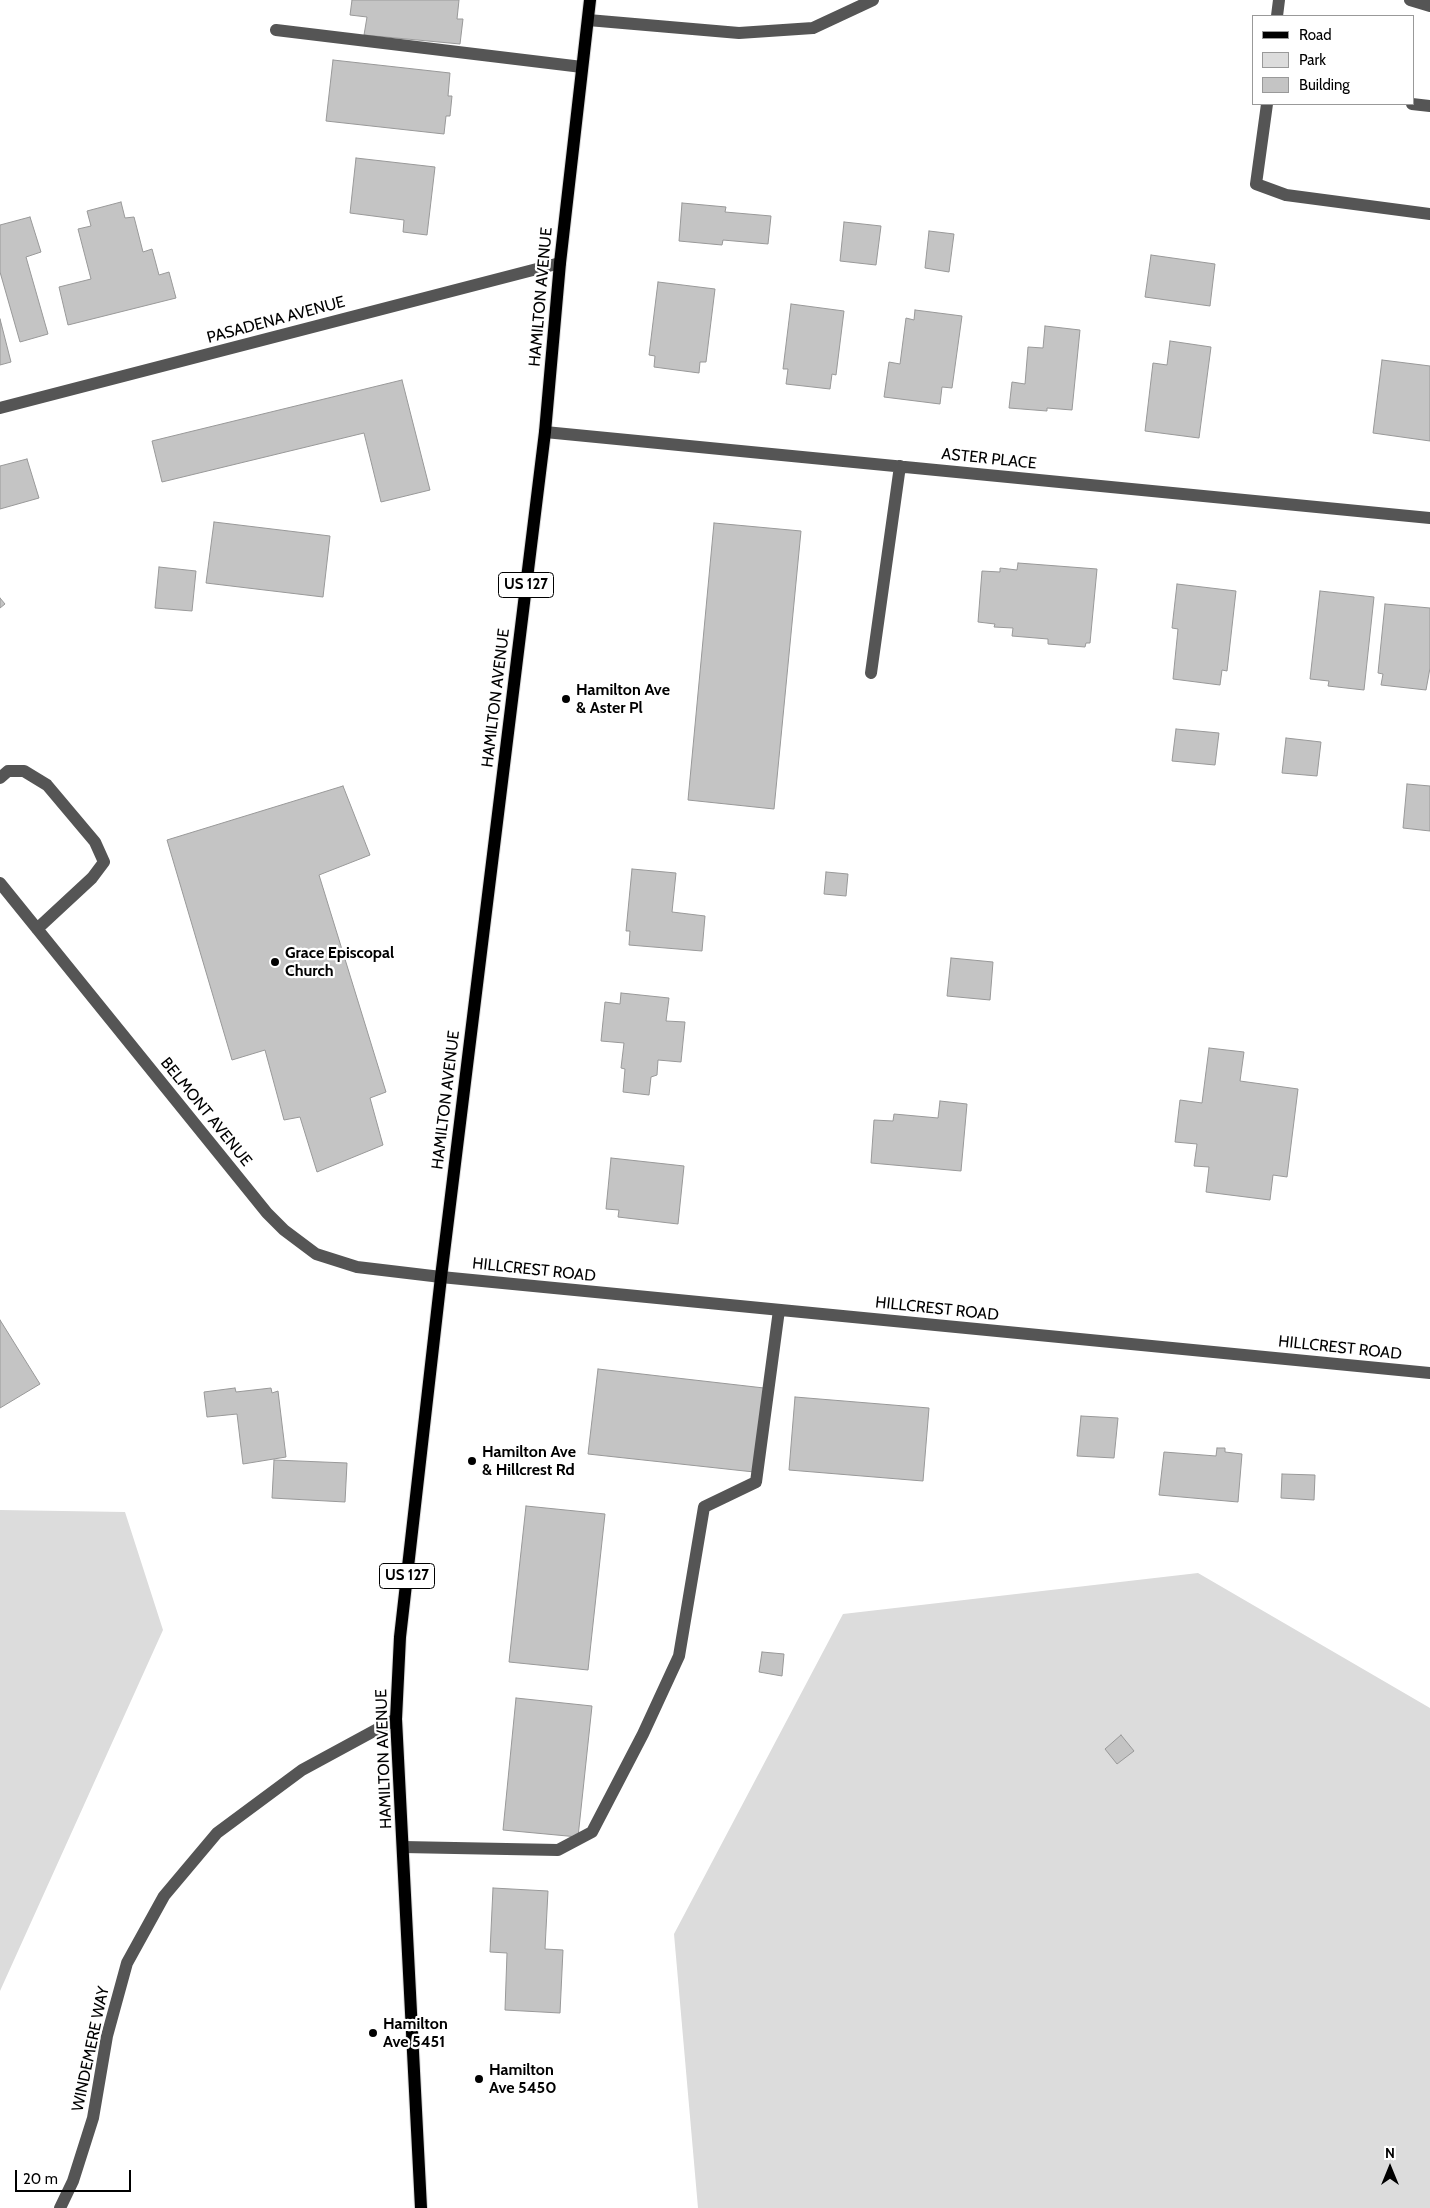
<!DOCTYPE html>
<html>
<head>
<meta charset="utf-8">
<style>
	body { margin:0 }
	#map { position:relative; width:1430px; height:2208px; overflow:hidden; background:#fff; font-family:Cabin,sans-serif }
	canvas { display:block }
	.legend { position:absolute; left:1252px; top:15px; width:162px; height:90px; box-sizing:border-box; background:#fff; border:1px solid #999; margin:0; padding:6px 9px; list-style:none; font-size:15px; color:#000 }
	.legend li { display:flex; align-items:center; gap:10px; height:25px }
	.legend b { width:25px; border:1px solid #999 }
	.north { position:absolute; left:1365px; top:2143px; width:50px; height:50px; -webkit-text-stroke:4px #fff; paint-order:stroke; rotate:0deg; font-size:14px; font-weight:700; line-height:20px; text-align:center; color:#000 }
	.north::after { content:''; display:block; margin:auto; width:18px; height:22px; background:#000; clip-path:polygon(50% 0,100% 100%,50% 72%,0 100%) }
	.scale { position:absolute; left:15px; top:2170px; width:116px; height:22px; box-sizing:border-box; border:2px solid #000; border-top:0; padding-left:6px; font-size:15px; line-height:18px; white-space:nowrap; color:#000; -webkit-text-stroke:4px #fff; paint-order:stroke }
</style>
</head>
<body>
<div id="map">
<canvas width="1430" height="2208"></canvas>
<ul class="legend">
<li><b style="height:6px;background:#000"></b>Road</li>
<li><b style="height:14px;background:#dcdcdc"></b>Park</li>
<li><b style="height:14px;background:#c4c4c4"></b>Building</li>
</ul>
<div class="north">N</div>
<div class="scale">20 m</div>
</div>
<script>
const ctx = document.querySelector('canvas').getContext('2d');
ctx.lineJoin = 'round';
function paint(path, color) { ctx.fillStyle = color; ctx.fill(path, 'evenodd'); }
const poly = rows => new Path2D(rows.map(r => 'M' + r).join(''));
function stroke(path, color, width, dash) { ctx.strokeStyle = color; ctx.lineWidth = width; ctx.lineCap = dash ? 'butt' : 'round'; ctx.setLineDash(dash || []); ctx.stroke(path); }
function drawText(font, color, halo, rows, align = 'center') {
  ctx.font = font + ' Cabin,sans-serif'; ctx.lineWidth = 4.5; ctx.setLineDash([]); ctx.textBaseline = 'middle'; ctx.strokeStyle = halo; ctx.fillStyle = color; for (const [text, x, y, turn = 0] of rows) {
    ctx.save(); ctx.translate(x, y); ctx.rotate((+turn || 0) * Math.PI / 180); ctx.textAlign = isNaN(turn) ? turn : align; if (halo) ctx.strokeText(text, 0, 0); ctx.fillText(text, 0, 0); ctx.restore();
  }
}
paint(poly([
	[0,1510,125,1512,163,1630,0,1991],
	[1198,1573,1430,1708,1430,2208,698,2208,674,1934,843,1614]
]), '#dcdcdc');
const building = poly([
	[352,0,459,0,457,19,463,19,460,44,364,35,367,17,350,15,352,0],
	[333,60,450,73,448,96,452,96,450,116,446,116,444,134,326,121,333,60],
	[356,158,435,167,427,235,403,232,404,220,350,213,356,158],
	[121,202,125,218,134,217,143,252,152,249,159,275,169,272,176,298,68,325,59,287,91,279,78,229,91,226,87,211,121,202],
	[682,203,726,207,725,212,771,216,768,244,723,240,722,245,679,241,682,203],
	[30,217,41,252,26,257,48,334,20,342,0,272,0,225,30,217],
	[844,222,881,226,876,265,840,261,844,222],
	[929,231,954,234,949,272,925,268,929,231],
	[1151,255,1215,264,1210,306,1145,297,1151,255],
	[658,282,715,289,706,362,700,362,699,373,654,367,655,356,649,355,658,282],
	[791,304,844,311,836,375,832,374,830,389,786,384,788,369,783,369,791,304],
	[915,310,962,316,952,388,942,387,940,404,884,397,889,362,900,364,906,318,914,320,915,310],
	[0,319,11,362,0,365,0,319],
	[1045,326,1080,330,1072,410,1047,408,1047,411,1009,408,1012,382,1025,384,1028,347,1043,348,1045,326],
	[1170,341,1211,347,1199,438,1145,431,1153,363,1167,365,1170,341],
	[1382,360,1430,366,1430,441,1373,433,1382,360],
	[402,380,430,490,381,502,364,433,162,482,152,441,402,380],
	[27,459,39,498,0,509,0,466,27,459],
	[214,522,330,536,323,597,206,583,214,522],
	[714,523,801,531,774,809,688,800,714,523],
	[1018,563,1097,569,1090,643,1086,643,1085,647,1048,644,1048,639,1012,636,1013,628,994,627,995,624,978,622,982,571,1000,572,1000,568,1017,570,1018,563],
	[159,567,196,571,192,611,155,608,159,567],
	[1177,584,1236,591,1227,671,1222,670,1220,685,1173,679,1178,629,1172,628,1177,584],
	[1320,591,1374,597,1364,690,1328,686,1329,681,1310,679,1320,591],
	[0,598,5,604,0,608,0,598],
	[1385,604,1430,608,1430,668,1426,690,1381,685,1383,674,1378,673,1385,604],
	[1176,729,1219,733,1215,765,1172,761,1176,729],
	[1286,738,1321,742,1317,776,1282,773,1286,738],
	[1407,784,1430,786,1430,831,1403,828,1407,784],
	[343,786,370,855,319,875,386,1092,370,1098,383,1145,317,1172,300,1117,284,1120,265,1050,232,1060,167,840,343,786],
	[632,869,676,873,672,912,705,916,702,951,629,945,630,931,626,931,632,869],
	[826,872,848,874,846,896,824,894,826,872],
	[951,958,993,962,990,1000,947,996,951,958],
	[621,993,669,998,666,1021,685,1022,681,1062,658,1060,657,1075,651,1077,649,1095,623,1092,625,1069,621,1068,624,1043,601,1041,605,1002,620,1004,621,993],
	[1209,1048,1244,1052,1240,1081,1298,1089,1287,1177,1273,1175,1270,1200,1206,1192,1209,1167,1194,1166,1197,1144,1175,1142,1180,1100,1202,1103,1209,1048],
	[940,1101,967,1104,961,1171,871,1163,874,1120,893,1121,894,1114,938,1118,940,1101],
	[611,1158,684,1166,678,1224,618,1217,619,1210,606,1209,611,1158],
	[0,1320,40,1384,0,1408,0,1320],
	[598,1369,764,1388,754,1472,588,1454,598,1369],
	[235,1388,236,1392,271,1388,272,1393,278,1391,286,1457,243,1464,237,1414,207,1417,204,1392,235,1388],
	[795,1397,929,1408,923,1481,789,1470,795,1397],
	[1081,1416,1118,1418,1114,1458,1077,1456,1081,1416],
	[1217,1448,1225,1448,1225,1452,1242,1454,1238,1502,1159,1495,1164,1452,1216,1456,1217,1448],
	[274,1460,347,1463,345,1502,272,1498,274,1460],
	[1282,1474,1315,1475,1314,1500,1281,1498,1282,1474],
	[526,1506,605,1514,588,1670,509,1662,526,1506],
	[762,1652,784,1654,782,1676,759,1672,762,1652],
	[516,1698,592,1706,578,1837,503,1830,516,1698],
	[1121,1735,1134,1751,1117,1764,1105,1749,1121,1735],
	[493,1888,548,1891,545,1949,563,1950,560,2013,505,2010,507,1953,490,1952,493,1888]
]);
paint(building, '#c4c4c4');
stroke(building, '#999', 1);
const major = poly([
	[421,2208,396,1719,400,1637,441,1277,545,432,560,263,590,0]
]);
stroke(major, '#dbdbdb', 14);
stroke(poly([
	[1410,0,1430,6],
	[1277,16,1279,0],
	[588,20,739,33,813,28,873,0],
	[276,30,582,67],
	[1267,104,1256,184,1286,195,1430,214],
	[1412,104,1430,106],
	[0,408,560,263],
	[545,432,1430,518],
	[871,673,900,466],
	[0,778,8,771,24,771,47,785,95,842,104,862,92,878,37,929],
	[0,883,267,1213,284,1230,316,1254,357,1267,441,1277,1430,1373],
	[403,1847,558,1850,592,1832,643,1734,679,1656,704,1507,756,1482,779,1310],
	[60,2208,73,2181,93,2118,107,2036,127,1963,164,1896,217,1833,302,1770,396,1719]
]), '#555', 12);
stroke(major, '#000', 12);
for (const [x, y, r, color] of [
	[566,699,5,"#000"],
	[275,962,5,"#000"],
	[472,1461,5,"#000"],
	[373,2033,5,"#000"],
	[479,2079,5,"#000"]
]) { const dot = new Path2D(); dot.arc(x, y, r, 0, 2 * Math.PI); ctx.fillStyle = color; ctx.fill(dot); stroke(dot, '#fff', 2); }
for (const [x, y, w] of [
	[526,585,55],
	[407,1576,55]
]) { const box = new Path2D(); box.roundRect(x - w / 2, y - 12.5, w, 25, 4); ctx.fillStyle = '#fff'; ctx.fill(box); stroke(box, '#000', 1); }
drawText('bold 15px', '#000', null, [
	["US 127",526,585],
	["US 127",407,1576]
]);
drawText('16px', '#000', '#fff', [
	["HAMILTON AVENUE",541,297,-85],
	["PASADENA AVENUE",276,320,-15],
	["ASTER PLACE",989,459,6],
	["HAMILTON AVENUE",496,698,-83],
	["HAMILTON AVENUE",446,1100,-83],
	["BELMONT AVENUE",206,1112,51],
	["HILLCREST ROAD",534,1270,6],
	["HILLCREST ROAD",937,1309,6],
	["HILLCREST ROAD",1340,1348,6],
	["HAMILTON AVENUE",384,1759,-92],
	["WINDEMERE WAY",91,2049,-78]
]);
drawText('bold 16px', '#000', '#fff', [
	["Hamilton Ave",576,690],
	["& Aster Pl",576,708],
	["Grace Episcopal",285,953],
	["Church",285,971],
	["Hamilton Ave",482,1452],
	["& Hillcrest Rd",482,1470],
	["Hamilton",383,2024],
	["Ave 5451",383,2042],
	["Hamilton",489,2070],
	["Ave 5450",489,2088]
], 'left');
</script>
</body>
</html>
